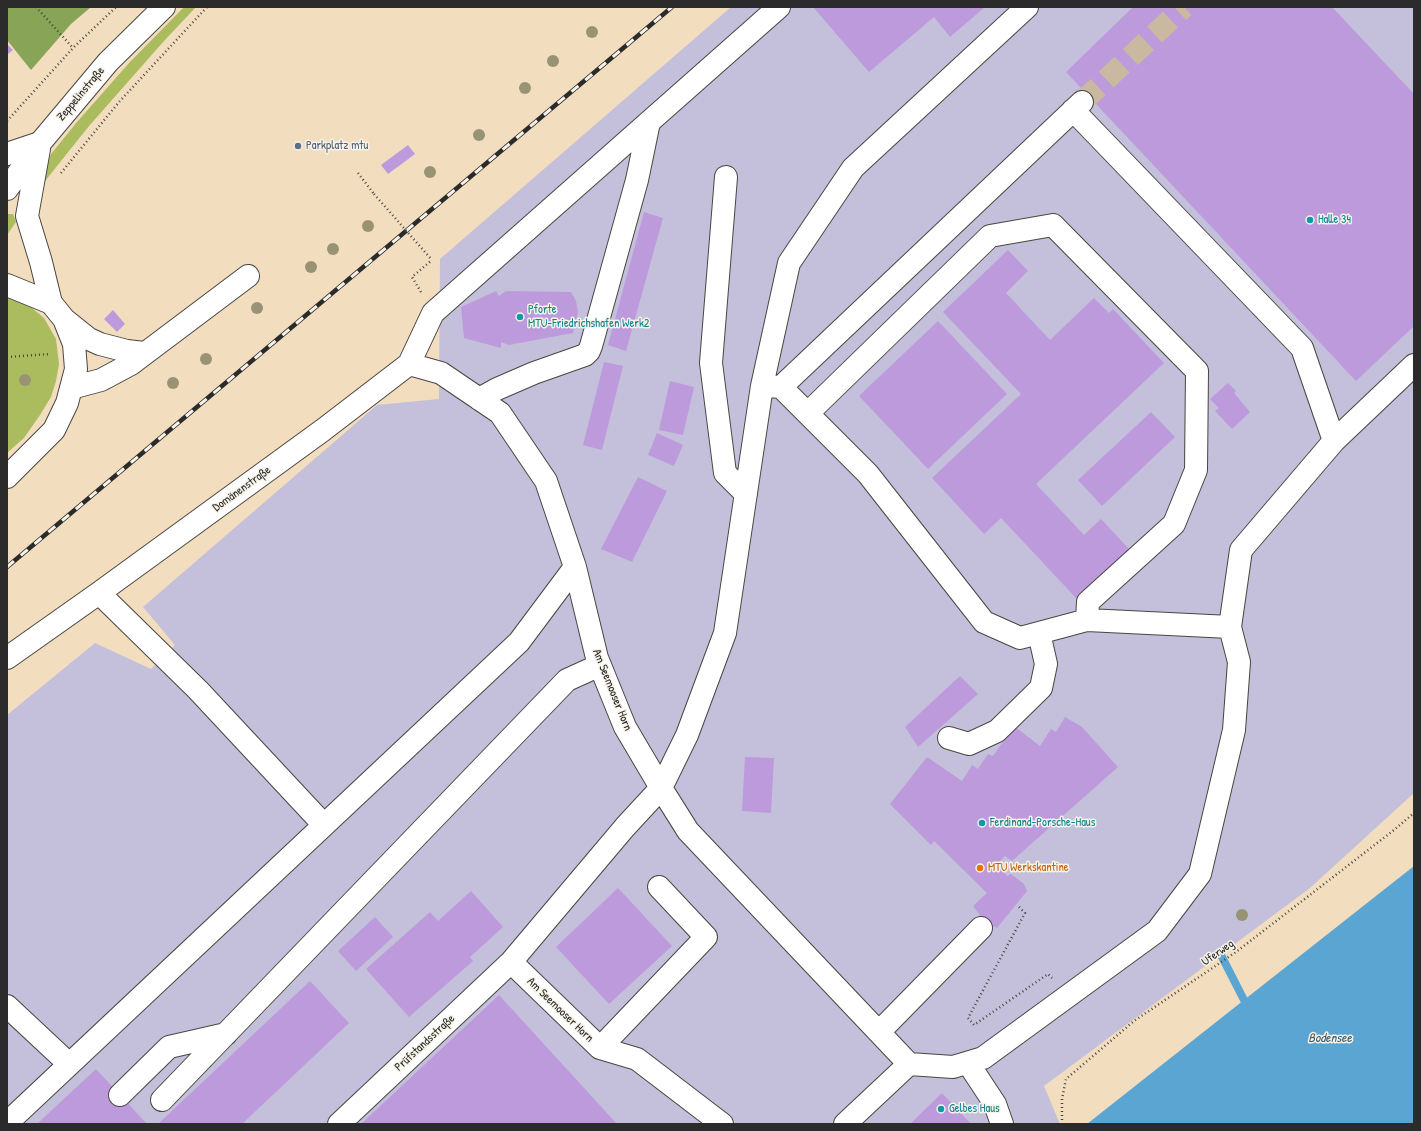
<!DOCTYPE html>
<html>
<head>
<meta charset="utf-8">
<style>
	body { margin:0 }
	#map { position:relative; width:1421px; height:1131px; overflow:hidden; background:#f2ddbf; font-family:"Patrick Hand",sans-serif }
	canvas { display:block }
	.frame { position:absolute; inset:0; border:8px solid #2b2b2b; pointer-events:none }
</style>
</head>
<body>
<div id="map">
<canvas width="1421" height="1131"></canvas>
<div class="frame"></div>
</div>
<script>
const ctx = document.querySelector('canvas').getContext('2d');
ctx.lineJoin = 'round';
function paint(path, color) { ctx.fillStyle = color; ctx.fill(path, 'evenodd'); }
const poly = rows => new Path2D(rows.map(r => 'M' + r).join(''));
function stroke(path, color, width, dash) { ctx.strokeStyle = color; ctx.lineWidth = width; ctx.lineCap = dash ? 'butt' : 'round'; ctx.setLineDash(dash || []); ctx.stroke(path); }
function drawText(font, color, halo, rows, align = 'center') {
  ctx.font = font + ' "Patrick Hand",sans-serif'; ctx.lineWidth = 3; ctx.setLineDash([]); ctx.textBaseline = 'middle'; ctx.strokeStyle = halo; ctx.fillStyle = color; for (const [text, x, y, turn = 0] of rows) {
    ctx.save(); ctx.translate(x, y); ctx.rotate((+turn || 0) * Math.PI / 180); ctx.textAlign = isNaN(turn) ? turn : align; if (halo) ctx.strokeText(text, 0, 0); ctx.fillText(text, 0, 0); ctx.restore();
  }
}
paint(poly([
	[731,7,1414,7,1414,793,1310,888,1044,1086,1060,1124,7,1124,7,715,95,643,151,669,175,645,143,607,377,405,439,399,440,259]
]), '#c4c0db');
paint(poly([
	[184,7,196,7,164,41,89,126,41,186,43,173,51,154,77,122,129,63],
	[8,214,13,214,16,222,7,235],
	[7,297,26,303,44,318,56,339,59,364,56,381,51,397,40,415,24,438,7,453]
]), '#abbc5f');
paint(poly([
	[7,7,91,7,71,24,31,70,7,40]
]), '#88a456');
paint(poly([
	[1414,866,1414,1124,1087,1124,1244,1000]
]), '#5ba5d2');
stroke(poly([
	[1221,955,1244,1000]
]), '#5ba5d2', 8);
paint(poly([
	[813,7,985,7,950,37,934,17,869,72],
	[1133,7,1332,7,1414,94,1414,326,1356,381,1066,72],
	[7,44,13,50,7,55],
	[408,145,415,154,388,174,381,165],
	[644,212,663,218,626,351,608,345],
	[1008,250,1028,271,1006,293,1050,340,1094,298,1109,313,1113,309,1164,363,1036,484,1084,535,1101,519,1129,549,1077,599,1001,518,984,534,932,478,1021,394,943,312],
	[496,291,499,296,506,291,571,292,576,301,578,312,573,333,509,345,501,342,501,348,464,338,461,307],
	[113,310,125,324,117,332,104,319],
	[938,321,1007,394,928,469,859,396],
	[604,362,623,366,602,450,583,445],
	[670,381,694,387,683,435,659,430],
	[1228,383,1236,391,1234,393,1250,412,1232,429,1215,411,1219,408,1210,399],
	[1151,412,1175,437,1102,506,1078,480],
	[657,433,683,445,674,466,648,455],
	[638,477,667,491,632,562,601,549],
	[960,676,978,694,918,747,905,727],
	[1065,717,1082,727,1118,767,1012,861,1005,856,997,864,1007,876,1011,874,1024,884,1027,891,997,928,986,923,973,906,987,893,934,841,931,845,890,804,927,757,962,781,972,765,978,769,988,754,993,756,1014,726,1040,746,1051,729,1056,732],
	[745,757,774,758,771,813,742,811],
	[618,888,672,946,609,1004,556,947],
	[471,891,503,927,470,957,473,961,409,1017,366,969,430,912,438,921],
	[375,917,393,937,356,971,338,951],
	[310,981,349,1023,242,1124,158,1124],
	[499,995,617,1124,361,1124],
	[96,1069,147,1124,37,1124],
	[942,1093,971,1124,910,1124]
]), '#bd9adc');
stroke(poly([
	[1082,102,1184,7]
]), '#cab9a1', 22, [22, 11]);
const minor = poly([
	[7,154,40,143],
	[726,177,711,363,725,473,746,494],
	[7,285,51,303,64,319,74,344,76,369,67,403,54,430,7,477],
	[64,319,89,339,100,344,127,351,144,353],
	[409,364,441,373,500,413,546,481,575,567,597,658,625,727,661,788,625,827,511,962,600,1048,637,1059,722,1124],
	[767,386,781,387,1082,102],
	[781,387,868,474,984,622,1020,638,1087,620,1230,627,1241,550,1334,441,1302,348,1073,110],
	[71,388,101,380,131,364,248,276],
	[479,399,497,389,534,373,585,355,589,351,591,346,637,180,649,122],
	[808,413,990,236,1053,225,1197,371,1196,470,1174,524,1088,602,1087,620],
	[1334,441,1414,365],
	[99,593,198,690,324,825],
	[7,658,99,593,323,430,409,364,433,313,779,7],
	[949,738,969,744,997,731,1041,688,1046,664,1039,633],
	[7,1006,69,1064],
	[879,1032,981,928],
	[600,1048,706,937,659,887],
	[968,1063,995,1104,1002,1124],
	[909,1064,953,1067,983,1058,1157,931,1200,874,1234,730,1239,662,1230,627],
	[120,1095,169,1047,226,1034],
	[162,1100,567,680,600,665],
	[7,1123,519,642,575,567],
	[339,1124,511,962],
	[845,1124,909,1064,688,831,661,788,687,735,725,633,762,386,789,263,853,168,1027,7]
]);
const major = poly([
	[39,149,27,216,41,262,51,303],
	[7,189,40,143,108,62,164,7]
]);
stroke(minor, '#494641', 24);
stroke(major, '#494641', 24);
stroke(poly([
	[36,7,73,48],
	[7,121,73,48,116,7],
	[61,173,119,102,207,7],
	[358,173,374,194],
	[421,292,412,277,432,260],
	[7,357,50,354],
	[1019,907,1025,913,968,1018,974,1025,1048,974,1052,978],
	[1062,1124,1062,1099,1066,1079,1134,1021,1236,952,1394,830,1414,813]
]), '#494641', 2.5, [1, 3]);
stroke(minor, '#fff', 22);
stroke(major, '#fff', 22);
const rail = poly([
	[7,567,672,7]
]);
stroke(rail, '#2b2b2b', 4.5);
stroke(rail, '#f7f3e8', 3, [9]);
stroke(poly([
	[374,194,432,260]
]), '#494641', 2.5, [1, 3]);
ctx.fillStyle = '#999376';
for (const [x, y] of [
	[592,32],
	[553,61],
	[525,88],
	[479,135],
	[430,172],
	[368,226],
	[333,249],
	[311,267],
	[257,308],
	[206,359],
	[25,380],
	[173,383],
	[1242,915]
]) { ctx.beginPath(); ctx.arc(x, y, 6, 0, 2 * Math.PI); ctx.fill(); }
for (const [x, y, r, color] of [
	[298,146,4,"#5c6f8a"],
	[1310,220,4,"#0f9aa8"],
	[520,317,4,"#0f9aa8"],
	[982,823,4,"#0f9aa8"],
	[980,868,4,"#e8710a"],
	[941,1109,4,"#0f9aa8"]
]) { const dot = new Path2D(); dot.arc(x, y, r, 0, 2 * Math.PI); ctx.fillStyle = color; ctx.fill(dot); stroke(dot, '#f7f3e8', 1.5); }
drawText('12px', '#2b2b2b', '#f7f3e8', [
	["Zeppelinstraße",81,94,-50],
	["Domänenstraße",242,489,-36],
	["Am Seemooser Horn",612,690,68],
	["Uferweg",1218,953,-35],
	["Am Seemooser Horn",560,1010,44],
	["Prüfstandsstraße",425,1043,-43]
]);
drawText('12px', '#4e5e75', '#f7f3e8', [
	["Parkplatz mtu",306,146]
], 'left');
drawText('12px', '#0d838f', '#f7f3e8', [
	["Halle 34",1318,220],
	["Pforte",528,310],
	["MTU-Friedrichshafen Werk2",528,324],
	["Ferdinand-Porsche-Haus",990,823],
	["Gelbes Haus",949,1109]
], 'left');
drawText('12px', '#c56008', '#f7f3e8', [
	["MTU Werkskantine",988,868]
], 'left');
drawText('italic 13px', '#3c5665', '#f7f3e8', [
	["Bodensee",1330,1039]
]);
</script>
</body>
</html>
